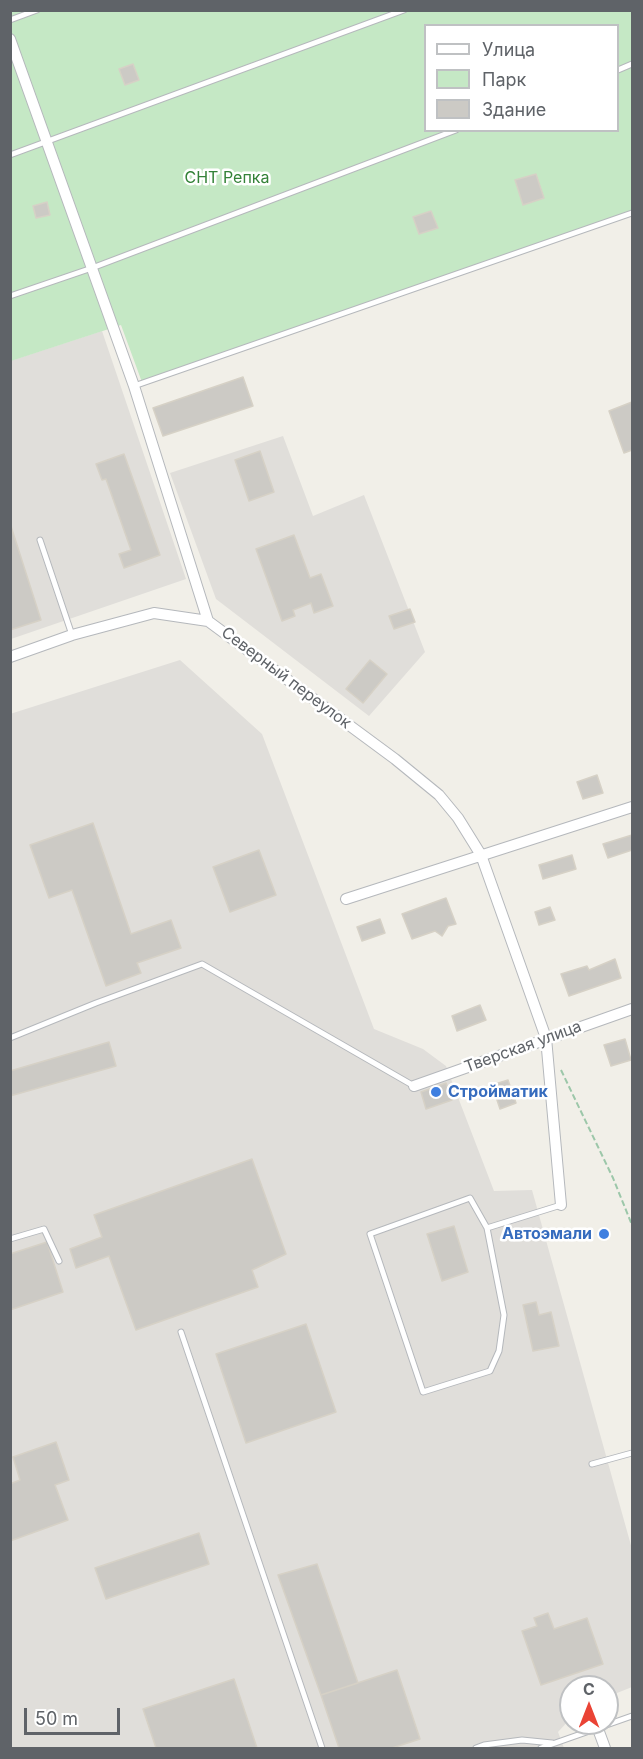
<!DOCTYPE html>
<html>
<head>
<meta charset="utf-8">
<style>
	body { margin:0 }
	#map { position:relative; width:643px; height:1759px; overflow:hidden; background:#f1efe8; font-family:Inter,sans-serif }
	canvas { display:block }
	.frame { position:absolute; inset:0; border:12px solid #5f6368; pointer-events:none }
	.legend { position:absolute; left:424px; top:24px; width:195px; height:108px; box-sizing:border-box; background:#fff; border:2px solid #bfc1c3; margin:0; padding:8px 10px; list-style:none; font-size:18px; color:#5f6368 }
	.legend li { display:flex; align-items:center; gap:12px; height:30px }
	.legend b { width:30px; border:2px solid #bfc1c3 }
	.north { position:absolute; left:559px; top:1675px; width:60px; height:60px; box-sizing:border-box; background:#fff; border:2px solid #bfc1c3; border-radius:50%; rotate:0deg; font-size:16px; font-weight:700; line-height:24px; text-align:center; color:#5f6368 }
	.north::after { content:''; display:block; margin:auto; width:21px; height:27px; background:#ea4335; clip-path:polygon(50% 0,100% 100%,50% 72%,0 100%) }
	.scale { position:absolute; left:24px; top:1708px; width:96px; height:27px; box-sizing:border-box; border:3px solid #5f6368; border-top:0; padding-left:8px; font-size:18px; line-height:21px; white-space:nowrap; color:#5f6368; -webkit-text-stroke:4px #fff; paint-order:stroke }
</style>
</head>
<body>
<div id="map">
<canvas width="643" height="1759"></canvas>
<div class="frame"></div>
<ul class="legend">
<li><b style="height:8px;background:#fff"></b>Улица</li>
<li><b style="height:16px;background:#c5e8c5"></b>Парк</li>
<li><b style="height:16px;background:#cccac5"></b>Здание</li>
</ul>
<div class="north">С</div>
<div class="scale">50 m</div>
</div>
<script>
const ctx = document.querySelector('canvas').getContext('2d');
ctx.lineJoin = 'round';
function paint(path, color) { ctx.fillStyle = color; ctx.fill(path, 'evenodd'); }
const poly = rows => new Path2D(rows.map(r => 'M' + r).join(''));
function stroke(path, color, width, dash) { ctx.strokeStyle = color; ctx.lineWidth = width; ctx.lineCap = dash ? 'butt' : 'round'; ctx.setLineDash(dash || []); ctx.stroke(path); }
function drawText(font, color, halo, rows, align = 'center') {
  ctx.font = font + ' Inter,sans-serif'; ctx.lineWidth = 5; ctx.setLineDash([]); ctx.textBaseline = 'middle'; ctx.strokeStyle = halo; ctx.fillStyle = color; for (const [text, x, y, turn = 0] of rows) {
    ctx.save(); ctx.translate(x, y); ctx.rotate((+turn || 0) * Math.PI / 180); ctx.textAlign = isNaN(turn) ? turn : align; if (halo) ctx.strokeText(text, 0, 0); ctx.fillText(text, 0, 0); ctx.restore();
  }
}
paint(poly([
	[102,331,186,579,11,639,10,361],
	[283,436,313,516,364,495,425,652,369,716,216,599,170,473],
	[180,660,262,734,374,1029,423,1049,446,1066,494,1191,532,1190,632,1549,632,1687,607,1697,607,1687,571,1687,571,1718,558,1732,564,1748,11,1748,10,714]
]), '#e0deda');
paint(poly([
	[10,11,632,11,632,213,143,385,121,325,11,361],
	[426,26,618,26,618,130,426,130]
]), '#c5e8c5');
const building = poly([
	[133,64,139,80,125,85,119,69,133,64],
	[536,174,544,198,523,205,515,180,536,174],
	[47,202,50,215,36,218,33,206,47,202],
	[431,211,438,228,419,234,413,217,431,211],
	[243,377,253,406,163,436,153,408,243,377],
	[632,402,632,450,624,453,609,411,632,402],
	[260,451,274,492,249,501,235,460,260,451],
	[124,454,160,555,124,568,119,554,131,550,106,479,102,480,96,464,124,454],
	[10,523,41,620,10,630,10,523],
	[294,535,310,578,321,574,333,606,314,613,311,603,293,610,295,616,282,621,256,549,294,535],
	[410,609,415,622,394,629,389,616,410,609],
	[370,660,387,674,363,703,346,689,370,660],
	[597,775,603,793,583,799,577,782,597,775],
	[93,823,131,934,171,920,181,948,137,963,141,973,106,986,72,890,49,898,30,845,93,823],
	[632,835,632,850,608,858,603,844,632,835],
	[259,850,276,895,230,912,213,867,259,850],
	[572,855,576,869,543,879,539,865,572,855],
	[446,898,456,924,448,926,442,936,435,931,412,939,402,914,446,898],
	[550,907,555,920,539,925,535,912,550,907],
	[380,919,385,933,362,941,357,927,380,919],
	[615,959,621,978,569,996,561,974,587,966,589,970,615,959],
	[480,1005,486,1020,457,1031,452,1016,480,1005],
	[625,1039,631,1060,611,1066,604,1045,625,1039],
	[109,1042,116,1066,10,1096,10,1071,109,1042],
	[508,1080,516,1103,500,1109,492,1085,508,1080],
	[446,1083,452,1100,426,1109,421,1092,446,1083],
	[252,1159,286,1254,252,1270,258,1287,136,1330,109,1256,76,1268,70,1249,102,1237,94,1215,252,1159],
	[454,1226,468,1272,442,1281,427,1234,454,1226],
	[47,1242,63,1292,10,1310,10,1254,47,1242],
	[536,1302,539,1315,551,1312,559,1346,533,1351,523,1305,536,1302],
	[306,1324,336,1412,246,1443,216,1354,306,1324],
	[56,1442,69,1480,55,1485,68,1520,10,1541,10,1484,20,1480,13,1457,56,1442],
	[199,1533,209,1564,106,1599,95,1568,199,1533],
	[317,1564,358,1683,321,1695,278,1575,317,1564],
	[548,1613,554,1629,587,1618,603,1664,541,1685,522,1631,537,1626,534,1618,548,1613],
	[397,1670,420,1739,392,1748,339,1748,321,1695,397,1670],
	[234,1679,257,1748,156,1748,143,1709,234,1679]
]);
paint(building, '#cccac5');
stroke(building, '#d6d1c6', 1.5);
const lane = poly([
	[10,20,37,10],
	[618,70,632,64],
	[10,155,404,10],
	[10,296,92,268,456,130],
	[134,386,632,213],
	[40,540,72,635],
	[10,1038,96,1003,202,964,414,1086],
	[487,1228,470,1198,370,1234,423,1392,490,1371,499,1351,504,1315,487,1228,561,1205],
	[10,1239,44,1229,59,1261],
	[181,1332,322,1748],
	[592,1464,632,1453],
	[476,1748,484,1745,522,1740,552,1743],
	[541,1748,632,1716]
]);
const street = poly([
	[10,39,134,386,208,621],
	[10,657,72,635,154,613,208,621,395,759,439,795,458,818,481,855,546,1038,561,1205],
	[346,899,632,807],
	[414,1086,632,1009],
	[598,1729,605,1748]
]);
stroke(lane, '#b5b8bc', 7);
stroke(street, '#b5b8bc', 12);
stroke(poly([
	[561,1070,613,1178,632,1225]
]), '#9cc7a9', 2, [6, 3]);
stroke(lane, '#fff', 5);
stroke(street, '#fff', 10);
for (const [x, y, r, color] of [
	[436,1092,6,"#3f7fe0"],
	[604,1234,6,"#3f7fe0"]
]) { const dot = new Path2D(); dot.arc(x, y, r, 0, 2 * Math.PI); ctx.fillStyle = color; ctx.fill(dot); stroke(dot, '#fff', 2); }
drawText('16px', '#348238', '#fff', [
	["СНТ Репка",227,178]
]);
drawText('16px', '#5f6368', '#fff', [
	["Северный переулок",286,678,37],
	["Тверская улица",523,1047,-20]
]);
drawText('bold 16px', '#366cbe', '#fff', [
	["Стройматик",448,1092],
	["Автоэмали",592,1234,"right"]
], 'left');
</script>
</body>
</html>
